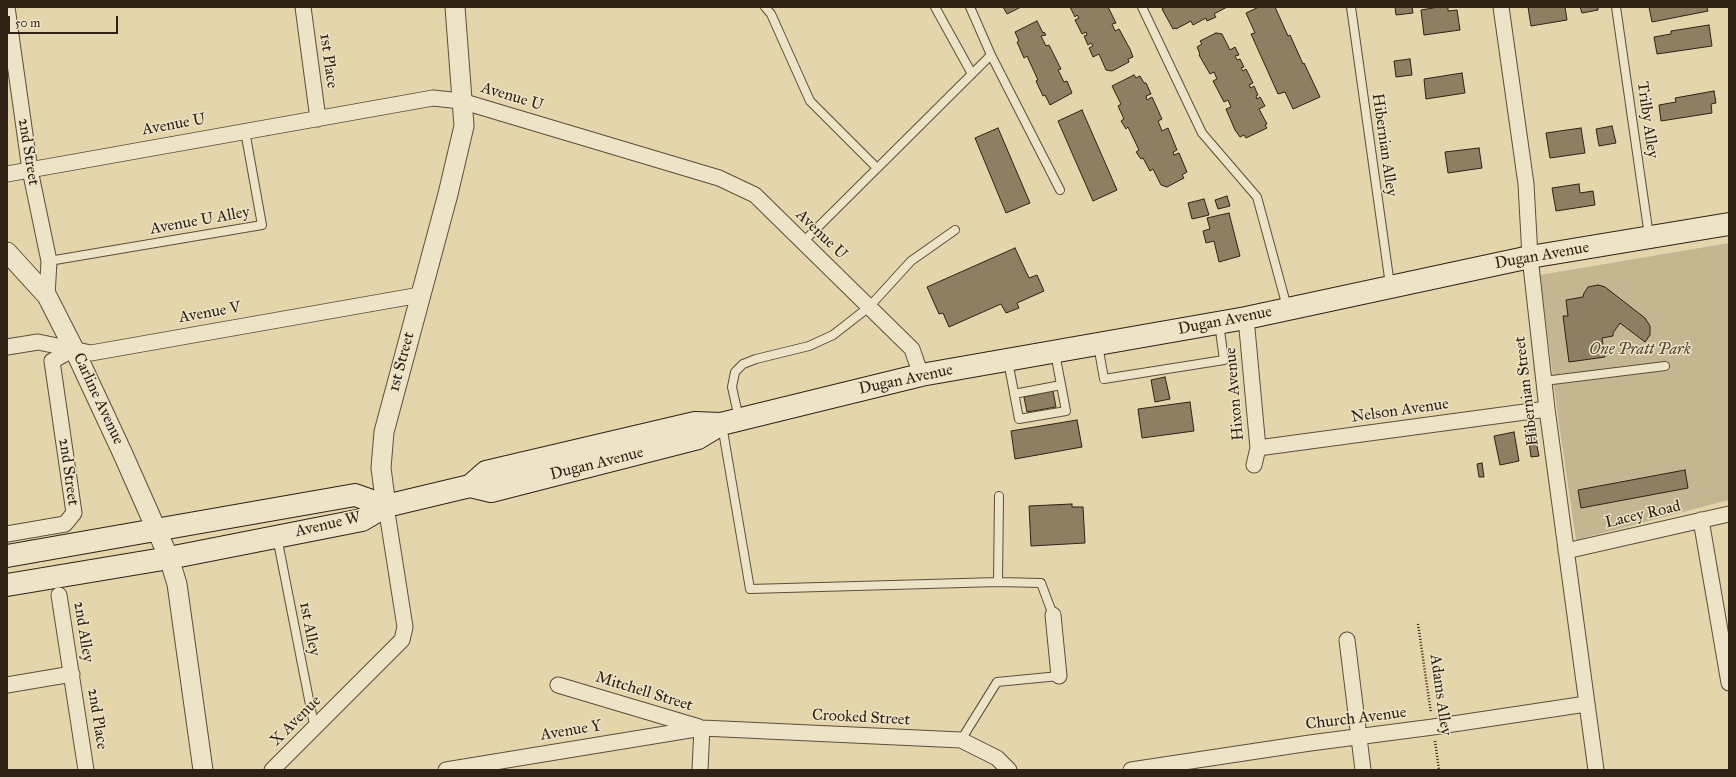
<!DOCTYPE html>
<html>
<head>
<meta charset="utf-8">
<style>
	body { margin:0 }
	#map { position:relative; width:1736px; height:777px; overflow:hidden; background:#e4d5ab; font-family:"IM FELL Great Primer",serif }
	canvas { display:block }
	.frame { position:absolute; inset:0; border:8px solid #302115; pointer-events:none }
	.scale { position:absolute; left:8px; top:16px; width:110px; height:18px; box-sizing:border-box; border:2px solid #302115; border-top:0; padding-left:5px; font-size:12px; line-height:14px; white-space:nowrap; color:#302115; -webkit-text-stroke:3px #ede4c8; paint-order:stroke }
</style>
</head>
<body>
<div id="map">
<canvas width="1736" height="777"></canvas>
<div class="frame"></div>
<div class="scale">50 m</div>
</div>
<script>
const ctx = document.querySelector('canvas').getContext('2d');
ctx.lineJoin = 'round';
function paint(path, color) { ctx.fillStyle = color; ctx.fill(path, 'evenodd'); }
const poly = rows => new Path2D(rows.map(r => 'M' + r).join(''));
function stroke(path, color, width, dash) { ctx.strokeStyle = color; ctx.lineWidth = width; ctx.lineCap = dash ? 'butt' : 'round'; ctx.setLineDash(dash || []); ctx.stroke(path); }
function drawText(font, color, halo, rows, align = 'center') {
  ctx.font = font + ' "IM FELL Great Primer",serif'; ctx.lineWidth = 3; ctx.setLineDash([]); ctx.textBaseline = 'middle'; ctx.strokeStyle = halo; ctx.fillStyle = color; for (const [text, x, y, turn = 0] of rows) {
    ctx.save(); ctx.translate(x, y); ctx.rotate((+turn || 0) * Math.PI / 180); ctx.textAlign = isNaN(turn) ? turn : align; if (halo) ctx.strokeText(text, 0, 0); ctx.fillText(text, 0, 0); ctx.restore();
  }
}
paint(poly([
	[1729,243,1729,500,1576,540,1558,417,1540,275]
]), '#c5b692');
const building = poly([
	[1003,7,1021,7,1007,14,1003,7],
	[1070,7,1108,7,1116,23,1112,24,1115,31,1119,29,1130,49,1133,57,1128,59,1129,62,1112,71,1106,70,1099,54,1093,57,1089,48,1093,46,1091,43,1088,45,1084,36,1087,35,1086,32,1082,34,1075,20,1079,18,1077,15,1075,17,1070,7],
	[1165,7,1227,7,1214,14,1216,17,1207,21,1206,18,1193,25,1191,21,1176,29,1175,28,1173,29,1162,9,1165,7],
	[1259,7,1275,7,1288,36,1290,35,1303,64,1304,63,1320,97,1293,109,1285,92,1278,94,1251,34,1255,33,1246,13,1259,7],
	[1395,7,1412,7,1413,13,1396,15,1395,7],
	[1439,7,1448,7,1448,11,1457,10,1460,30,1424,35,1421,10,1439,7],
	[1528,7,1565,7,1567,20,1531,26,1528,7],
	[1580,7,1598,7,1598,10,1582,13,1580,7],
	[1649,7,1707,7,1708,11,1652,22,1649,7],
	[1037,21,1043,33,1044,32,1046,35,1041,36,1046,46,1049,45,1061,69,1058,70,1064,82,1067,81,1072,93,1050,105,1045,95,1043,96,1036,81,1038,80,1027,56,1024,58,1017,42,1019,41,1015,32,1037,21],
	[1709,25,1712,46,1657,54,1654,37,1671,34,1671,31,1709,25],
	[1216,33,1222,34,1230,50,1235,47,1239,55,1235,56,1237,60,1240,59,1244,67,1241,68,1243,71,1246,69,1253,83,1249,85,1251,88,1254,86,1258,95,1256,96,1257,99,1260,97,1265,106,1259,109,1267,124,1265,125,1267,128,1246,138,1244,135,1240,137,1235,130,1226,109,1231,107,1228,100,1224,102,1213,81,1217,79,1214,72,1210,74,1199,55,1200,54,1197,47,1202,44,1200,41,1216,33],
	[1410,59,1412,75,1396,77,1394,61,1410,59],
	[1462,73,1465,93,1426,99,1424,79,1462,73],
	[1134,75,1136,78,1140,76,1144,83,1146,83,1151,94,1146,96,1147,100,1152,97,1162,119,1158,121,1162,131,1168,128,1177,150,1173,152,1174,155,1179,153,1187,172,1182,175,1184,178,1167,187,1161,185,1153,169,1150,171,1143,158,1141,159,1136,152,1139,150,1128,127,1126,129,1121,121,1124,119,1118,106,1121,104,1112,86,1134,75],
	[1714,91,1716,103,1711,104,1712,113,1661,121,1659,105,1676,102,1675,98,1714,91],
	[1082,110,1117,190,1093,201,1058,121,1082,110],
	[1612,126,1616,143,1599,146,1596,129,1612,126],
	[998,128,1030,203,1006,213,975,138,998,128],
	[1581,128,1585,153,1550,158,1546,133,1581,128],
	[1479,148,1482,168,1448,173,1445,152,1479,148],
	[1579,184,1580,193,1593,191,1595,205,1556,211,1552,188,1579,184],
	[1227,196,1230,206,1218,209,1215,200,1227,196],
	[1204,199,1209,215,1192,219,1188,203,1204,199],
	[1229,213,1240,256,1219,262,1214,241,1206,243,1203,231,1210,229,1207,218,1229,213],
	[1015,248,1029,278,1037,275,1044,291,1017,303,1019,308,1006,313,1001,304,949,327,943,313,939,314,927,287,1015,248],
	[1598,285,1605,287,1645,318,1650,326,1650,335,1645,342,1620,323,1613,333,1613,336,1602,338,1605,357,1569,362,1563,316,1568,316,1566,300,1583,297,1584,293,1588,287,1598,285],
	[1165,377,1170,399,1155,402,1151,380,1165,377],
	[1053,391,1056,407,1027,412,1024,397,1053,391],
	[1190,402,1194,431,1142,438,1138,409,1190,402],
	[1077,420,1082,447,1015,459,1011,431,1077,420],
	[1527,426,1533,426,1539,456,1531,457,1527,426],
	[1514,432,1519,461,1500,465,1494,436,1514,432],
	[1482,463,1484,477,1479,477,1477,464,1482,463],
	[1685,470,1688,488,1581,508,1578,490,1685,470],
	[1072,504,1072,507,1083,507,1085,543,1031,546,1029,506,1072,504]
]);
paint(building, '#8e7f63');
stroke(building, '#302115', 1);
const service = poly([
	[765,7,771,14,810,101,877,168],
	[935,7,972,74],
	[1142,7,1202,133,1257,197,1287,307],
	[1351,7,1390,285],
	[1616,7,1649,236],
	[991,55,1060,190],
	[803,242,991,55,970,7],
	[49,261,262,225,245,131],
	[1098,345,1104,379,1224,360,1219,323],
	[1008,361,1019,419,1066,411,1055,353],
	[1544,381,1665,366],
	[1014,394,1061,385],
	[739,419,732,387,735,372,743,364,756,359,809,346,833,335,869,307,911,261,955,230],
	[722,425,750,589,998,582,999,496],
	[277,537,313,720,318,724],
	[998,582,1041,583,1053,615],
	[961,740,997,682,1059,676]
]);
const minor = poly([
	[7,7,30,170,49,261,47,296],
	[303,7,318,119],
	[1501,7,1526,184,1530,257,1547,409,1596,770],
	[7,174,433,98,461,101,719,178,755,195,912,349,921,375],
	[1246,318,1258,448,1254,465],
	[7,347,38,342,91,353,420,295],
	[1258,448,1547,409],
	[1701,520,1729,683],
	[7,534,65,524,74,513,52,361,74,349],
	[1566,551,1729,514],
	[59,595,86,770],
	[1053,615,1059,676],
	[1347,640,1363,770],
	[7,685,72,674],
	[558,685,699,727],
	[272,770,402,640,405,627,386,506],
	[446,770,702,728,961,740,997,758,1009,770],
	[700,770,702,728],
	[1131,770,1310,743,1433,727,1586,704]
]);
const tertiary = poly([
	[7,252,47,296,74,349,122,452,169,558,177,584,203,770],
	[386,506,381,468,384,432,448,194,464,126,455,7]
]);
const secondary = poly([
	[470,486,491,491,698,438,721,424,921,375,1246,318,1530,257,1729,224],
	[7,556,355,495,386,506],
	[7,585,169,558,362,520,386,506,470,486,486,472,695,423,721,424]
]);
stroke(service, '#5d4e3a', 10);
stroke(minor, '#5d4e3a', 17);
stroke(tertiary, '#5d4e3a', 21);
stroke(secondary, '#302115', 24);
stroke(poly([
	[1418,624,1431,713],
	[1435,741,1439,770]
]), '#302115', 2.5, [1, 2]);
stroke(service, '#ede4c8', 8);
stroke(minor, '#ede4c8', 15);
stroke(tertiary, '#ede4c8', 19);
stroke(secondary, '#ede4c8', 22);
drawText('16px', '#302115', '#ede4c8', [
	["1st Place",328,61,82],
	["Avenue U",512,97,17],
	["Trilby Alley",1647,120,82],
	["Avenue U",174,125,-10],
	["Hibernian Alley",1384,145,82],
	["2nd Street",28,152,81],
	["Avenue U Alley",200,221,-10],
	["Avenue U",821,235,44],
	["Dugan Avenue",1542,256,-10],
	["Avenue V",210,313,-10],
	["Dugan Avenue",1225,321,-11],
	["1st Street",402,362,-75],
	["Dugan Avenue",906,380,-12],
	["Hibernian Street",1527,391,-97],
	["Hixon Avenue",1235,394,-95],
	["Carline Avenue",98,399,65],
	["Nelson Avenue",1400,411,-8],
	["Dugan Avenue",597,464,-14],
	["2nd Street",68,472,82],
	["Lacey Road",1643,515,-13],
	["Avenue W",328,525,-13],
	["1st Alley",309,629,79],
	["2nd Alley",83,632,81],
	["Mitchell Street",644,692,17],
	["Adams Alley",1440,695,82],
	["Crooked Street",861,718,3],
	["2nd Place",97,719,81],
	["Church Avenue",1356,719,-7],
	["X Avenue",296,721,-45],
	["Avenue Y",571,731,-9]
]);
drawText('italic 16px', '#554634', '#ede4c8', [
	["One Pratt Park",1640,350]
]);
</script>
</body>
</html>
